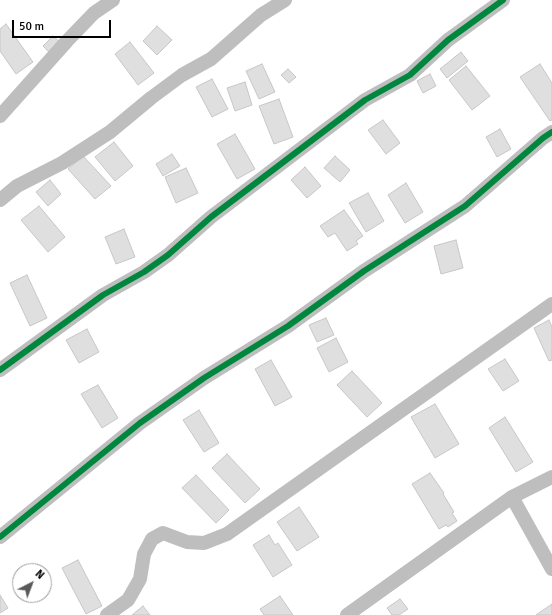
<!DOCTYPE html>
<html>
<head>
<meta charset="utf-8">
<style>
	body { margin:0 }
	#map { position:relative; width:552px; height:615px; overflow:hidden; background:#fff; font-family:Signika,sans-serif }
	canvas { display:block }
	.north { position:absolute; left:12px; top:563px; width:40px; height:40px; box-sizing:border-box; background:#fff; border:1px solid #999; border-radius:50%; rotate:42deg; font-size:11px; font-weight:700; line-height:16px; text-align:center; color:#000 }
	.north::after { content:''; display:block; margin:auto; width:14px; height:18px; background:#595959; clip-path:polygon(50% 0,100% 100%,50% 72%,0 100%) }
	.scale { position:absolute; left:12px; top:20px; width:99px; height:18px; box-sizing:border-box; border:2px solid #000; border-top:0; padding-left:5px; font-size:12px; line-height:14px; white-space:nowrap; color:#000; -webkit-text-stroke:3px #fff; paint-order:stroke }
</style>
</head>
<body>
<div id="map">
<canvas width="552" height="615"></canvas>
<div class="north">N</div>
<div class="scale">50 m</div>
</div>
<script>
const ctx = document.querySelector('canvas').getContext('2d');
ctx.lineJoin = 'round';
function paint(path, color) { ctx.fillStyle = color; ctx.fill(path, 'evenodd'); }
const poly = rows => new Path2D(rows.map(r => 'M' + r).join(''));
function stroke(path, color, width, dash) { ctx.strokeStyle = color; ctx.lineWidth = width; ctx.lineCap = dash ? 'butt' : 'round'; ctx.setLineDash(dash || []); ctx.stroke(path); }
const building = poly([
	[6,24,33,62,16,74,0,51,0,29,6,24],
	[157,26,172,40,157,55,143,41,157,26],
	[53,36,61,43,50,53,43,46,53,36],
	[130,42,154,73,138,85,115,54,130,42],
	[461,52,468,61,447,78,440,69,461,52],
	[262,64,275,92,259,99,246,71,262,64],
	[540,64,552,83,552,120,550,121,520,77,540,64],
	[466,66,490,96,472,110,449,80,466,66],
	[288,69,296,77,289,83,281,75,288,69],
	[430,74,436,86,423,93,417,81,430,74],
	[212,79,228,109,212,117,196,87,212,79],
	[245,82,252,105,235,111,227,88,245,82],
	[279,99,293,137,274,144,259,106,279,99],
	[383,120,400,143,386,154,368,130,383,120],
	[500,129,511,149,497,157,486,137,500,129],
	[235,134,255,169,237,179,217,144,235,134],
	[114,142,133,166,115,181,95,157,114,142],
	[172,154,180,166,163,176,156,164,172,154],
	[83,156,111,186,95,199,68,169,83,156],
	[335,156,350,170,340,182,324,168,335,156],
	[305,167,321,186,307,198,291,180,305,167],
	[186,168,198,193,176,203,165,177,186,168],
	[50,180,61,194,48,206,36,192,50,180],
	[406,183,423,212,405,223,388,195,406,183],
	[368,193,384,221,366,232,349,203,368,193],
	[39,206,65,237,48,252,21,220,39,206],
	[344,210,363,236,356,241,358,244,347,251,335,233,328,237,320,226,344,210],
	[124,229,135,257,116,264,105,237,124,229],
	[456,240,463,268,441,274,434,246,456,240],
	[27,275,47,318,30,326,10,283,27,275],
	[326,318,334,335,317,342,309,325,326,318],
	[549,320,552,327,552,360,549,361,534,328,549,320],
	[87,329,99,352,79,363,66,340,87,329],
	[336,338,348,362,329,372,317,348,336,338],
	[505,359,519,381,503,391,488,369,505,359],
	[271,360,292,397,275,406,255,369,271,360],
	[352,371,382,403,367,417,337,385,352,371],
	[98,385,118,418,102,428,81,394,98,385],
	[435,404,459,444,435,458,411,417,435,404],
	[199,410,219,443,204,452,183,420,199,410],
	[505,417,533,462,516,472,489,428,505,417],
	[227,454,260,489,245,503,212,468,227,454],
	[430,473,444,493,443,494,454,512,452,513,457,521,448,527,446,525,439,529,412,484,430,473],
	[196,475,229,510,216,523,182,488,196,475],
	[299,507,319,537,297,551,277,522,299,507],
	[269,535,275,545,278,543,292,565,273,577,253,545,269,535],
	[78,560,102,606,86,614,62,568,78,560],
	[0,595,8,608,0,613,0,595],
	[280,596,293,615,264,615,260,609,280,596],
	[400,599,408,609,399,615,392,615,387,608,400,599],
	[552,604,552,615,536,615,552,604],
	[143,606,150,615,132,615,143,606]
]);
paint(building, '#dfdfdf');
stroke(building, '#c7c7c7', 1);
stroke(poly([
	[0,116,67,41,94,13,113,0],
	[0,200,17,186,62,163,110,132,151,98,182,75,211,59,261,15,285,0],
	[0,370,103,295,144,272,168,255,211,217,365,100,410,75,448,40,503,0],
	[512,497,552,569],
	[0,537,140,423,204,378,288,326,364,271,465,206,543,138,552,132],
	[107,615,128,600,140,579,144,554,152,539,163,533,187,542,204,543,227,534,552,304],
	[347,615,512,497,552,477]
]), '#bebebe', 14);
stroke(poly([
	[0,370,103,295,144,272,168,255,211,217,365,100,410,75,448,40,503,0],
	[0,537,140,423,204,378,288,326,364,271,465,206,543,138,552,132]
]), '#00873e', 6);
</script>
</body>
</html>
